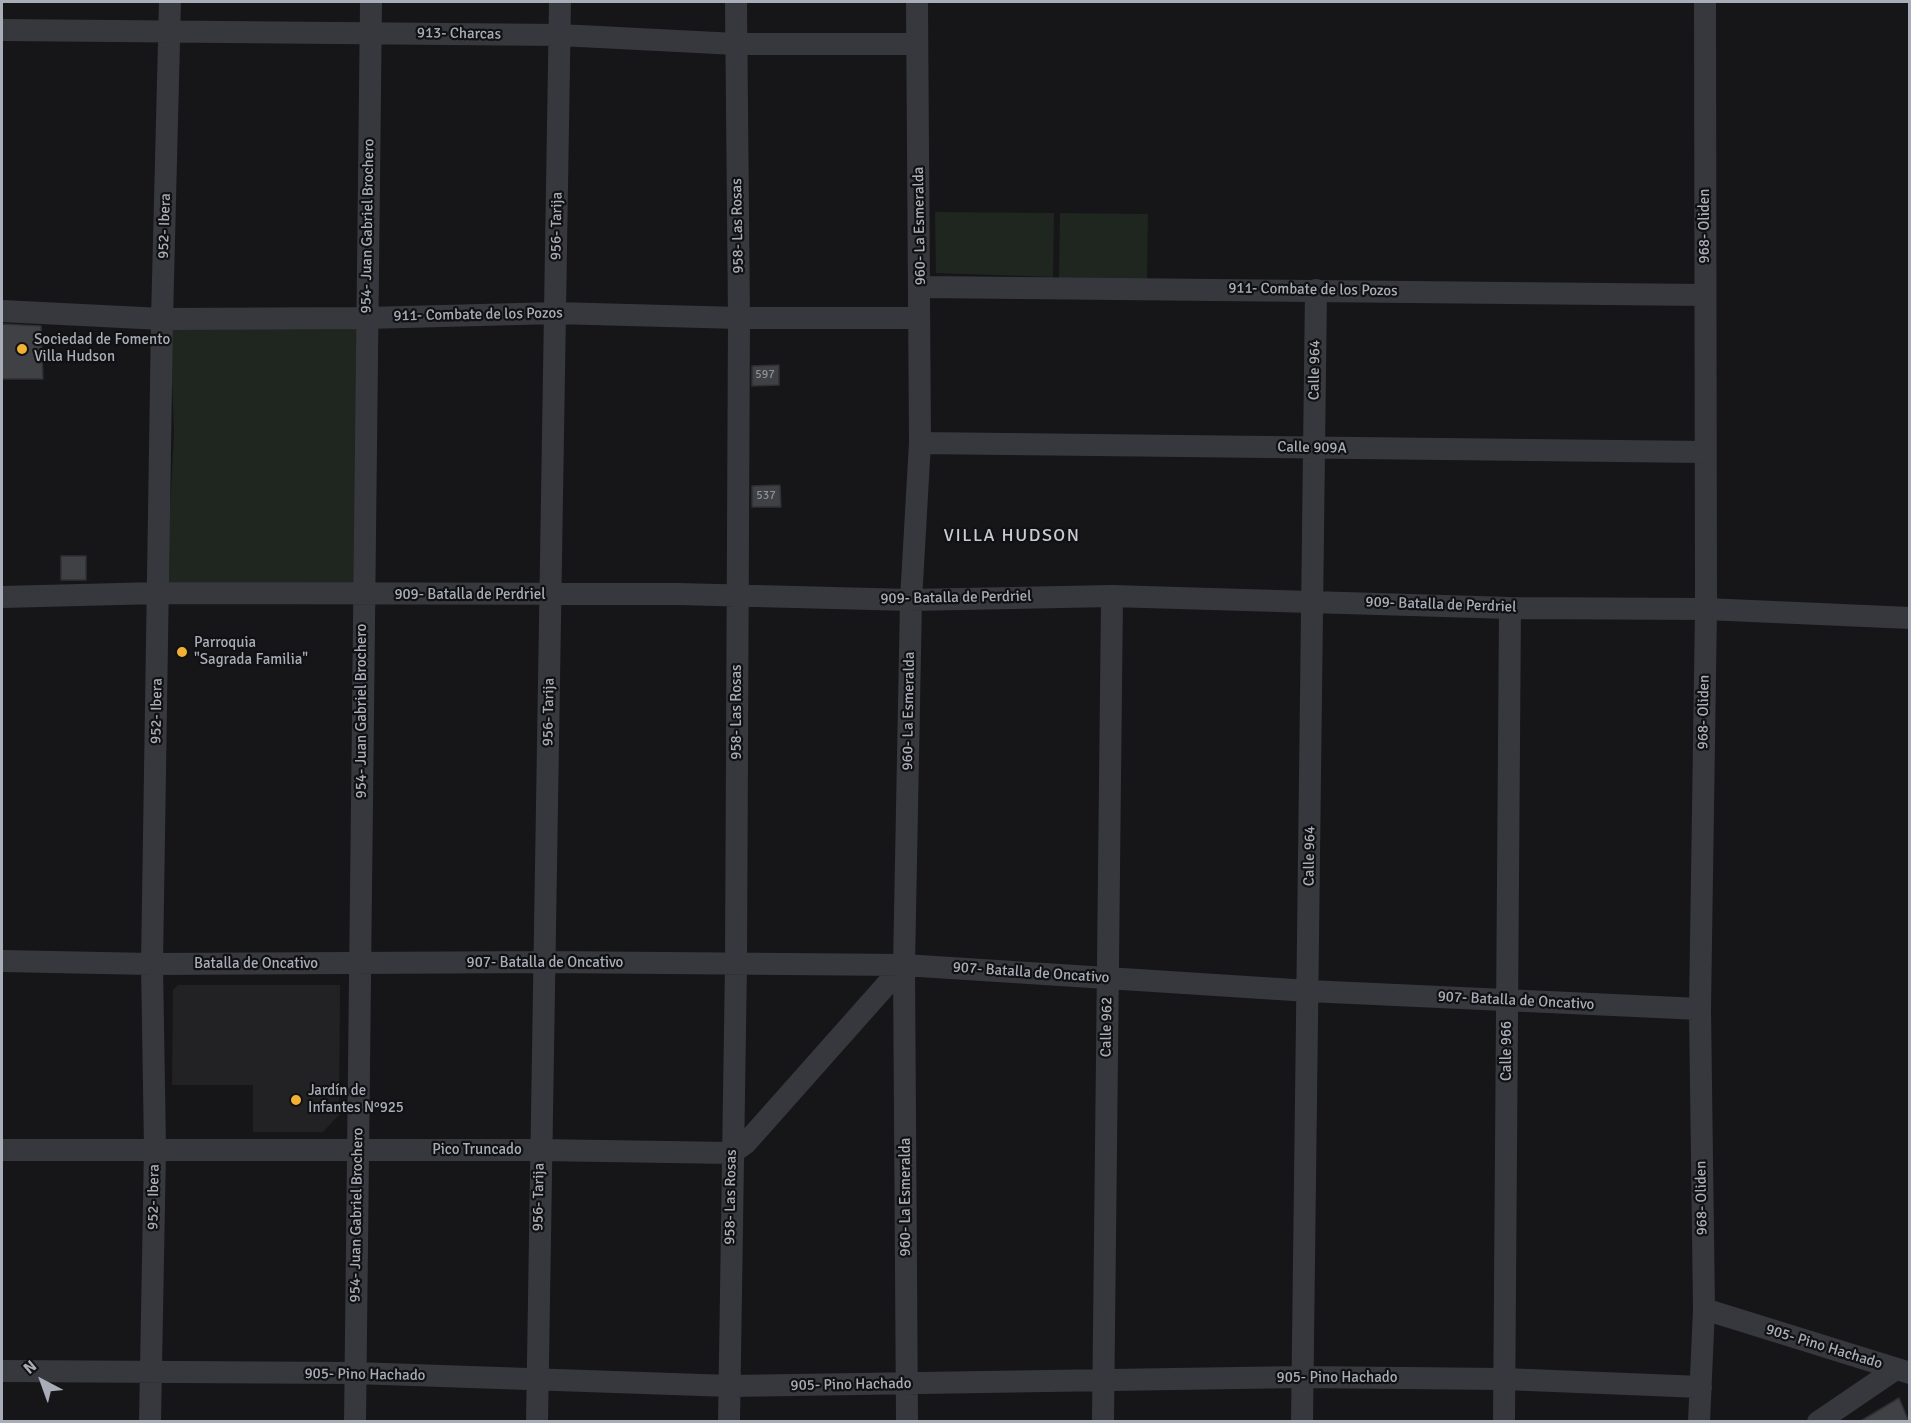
<!DOCTYPE html>
<html>
<head>
<meta charset="utf-8">
<style>
	body { margin:0 }
	#map { position:relative; width:1911px; height:1423px; overflow:hidden; background:#161618; font-family:Signika,sans-serif }
	canvas { display:block }
	.frame { position:absolute; inset:0; border:3px solid #a8adb8; pointer-events:none }
	.north { position:absolute; left:12px; top:1351px; width:60px; height:60px; -webkit-text-stroke:4px #111113; paint-order:stroke; rotate:319deg; font-size:16px; font-weight:700; line-height:24px; text-align:center; color:#a8adb8 }
	.north::after { content:''; display:block; margin:auto; width:21px; height:27px; background:#a8adb8; clip-path:polygon(50% 0,100% 100%,50% 72%,0 100%) }
</style>
</head>
<body>
<div id="map">
<canvas width="1911" height="1423"></canvas>
<div class="frame"></div>
<div class="north">N</div>
</div>
<script>
const ctx = document.querySelector('canvas').getContext('2d');
ctx.lineJoin = 'round';
function paint(path, color) { ctx.fillStyle = color; ctx.fill(path, 'evenodd'); }
const poly = rows => new Path2D(rows.map(r => 'M' + r).join(''));
function stroke(path, color, width, dash) { ctx.strokeStyle = color; ctx.lineWidth = width; ctx.lineCap = dash ? 'butt' : 'round'; ctx.setLineDash(dash || []); ctx.stroke(path); }
function drawText(font, color, halo, rows, align = 'center') {
  ctx.font = font + ' Signika,sans-serif'; ctx.lineWidth = 4.5; ctx.setLineDash([]); ctx.textBaseline = 'middle'; ctx.strokeStyle = halo; ctx.fillStyle = color; for (const [text, x, y, turn = 0] of rows) {
    ctx.save(); ctx.translate(x, y); ctx.rotate((+turn || 0) * Math.PI / 180); ctx.textAlign = isNaN(turn) ? turn : align; if (halo) ctx.strokeText(text, 0, 0); ctx.fillText(text, 0, 0); ctx.restore();
  }
}
paint(poly([
	[178,985,340,985,339,1115,323,1132,253,1132,253,1085,172,1085,173,990]
]), '#222225');
paint(poly([
	[935,212,1054,213,1053,277,936,273],
	[1060,213,1148,214,1147,280,1059,278],
	[361,325,357,589,166,587,174,433,170,326]
]), '#1e261f');
const building = poly([
	[2,324,41,326,43,379,2,379,2,324],
	[779,365,779,385,752,386,752,366,779,365],
	[780,485,781,507,752,507,752,486,780,485],
	[61,556,86,556,86,580,61,580,61,556],
	[1899,1398,1909,1422,1859,1422,1899,1398]
]);
paint(building, '#404145');
stroke(building, '#303034', 1.5);
stroke(poly([
	[2,30,560,35,736,44,917,44],
	[921,287,1704,295],
	[2,311,162,319,367,318,556,313,739,318,919,318],
	[920,443,1705,452],
	[2,597,159,593,678,594,911,600,1112,596,1510,608,1706,609,1910,618],
	[2,961,152,964,545,962,904,965,1309,991,1700,1009],
	[2,1150,539,1150,732,1153,746,1143,904,965],
	[1704,1309,1910,1373],
	[2,1371,355,1373,730,1386,1301,1377,1504,1379,1701,1387],
	[150,1422,155,1149,152,964,162,319,170,2],
	[355,1422,371,2],
	[537,1422,560,2],
	[729,1422,736,964,739,318,736,2],
	[907,1422,904,965,911,600,920,443,917,2],
	[1103,1422,1112,596],
	[1302,1422,1316,290],
	[1504,1422,1510,608],
	[1699,1422,1704,1309,1700,1009,1706,609,1705,2],
	[1818,1422,1896,1369]
]), '#37383d', 22);
for (const [x, y, r, color] of [
	[22,349,6,"#f2b134"],
	[182,652,6,"#f2b134"],
	[296,1100,6,"#f2b134"]
]) { const dot = new Path2D(); dot.arc(x, y, r, 0, 2 * Math.PI); ctx.fillStyle = color; ctx.fill(dot); stroke(dot, '#111113', 2); }
drawText('12px', '#8e929b', null, [
	["597",765,375],
	["537",766,496]
]);
drawText('15px', '#a8adb8', '#111113', [
	["913- Charcas",459,34,1],
	["952- Ibera",165,226,-88],
	["954- Juan Gabriel Brochero",368,226,-89],
	["956- Tarija",557,226,-89],
	["958- Las Rosas",738,226,-91],
	["960- La Esmeralda",920,226,-91],
	["968- Oliden",1705,226,-90],
	["911- Combate de los Pozos",1313,290,1],
	["911- Combate de los Pozos",478,315,-1],
	["Calle 964",1315,370,-89],
	["Calle 909A",1312,448,1],
	["909- Batalla de Perdriel",470,595],
	["909- Batalla de Perdriel",956,598,-1],
	["909- Batalla de Perdriel",1441,605,2],
	["952- Ibera",157,711,-89],
	["954- Juan Gabriel Brochero",362,711,-90],
	["960- La Esmeralda",909,711,-89],
	["956- Tarija",549,712,-89],
	["958- Las Rosas",737,712,-90],
	["968- Oliden",1704,712,-89],
	["Calle 964",1310,856,-89],
	["907- Batalla de Oncativo",545,963],
	["Batalla de Oncativo",256,964],
	["907- Batalla de Oncativo",1031,973,4],
	["907- Batalla de Oncativo",1516,1001,3],
	["Calle 962",1107,1027,-89],
	["Calle 966",1507,1051,-90],
	["Pico Truncado",477,1150],
	["952- Ibera",154,1197,-89],
	["956- Tarija",539,1197,-89],
	["958- Las Rosas",731,1197,-89],
	["960- La Esmeralda",906,1197,-90],
	["968- Oliden",1702,1198,-91],
	["954- Juan Gabriel Brochero",357,1215,-89],
	["905- Pino Hachado",1824,1347,17],
	["905- Pino Hachado",365,1375,1],
	["905- Pino Hachado",1337,1378],
	["905- Pino Hachado",851,1385,-1]
]);
drawText('15px', '#a8adb8', '#111113', [
	["Sociedad de Fomento",34,340],
	["Villa Hudson",34,357],
	["Parroquia",194,643],
	["\"Sagrada Familia\"",194,660],
	["Jardín de",308,1091],
	["Infantes N°925",308,1108]
], 'left');
ctx.letterSpacing = '1.5px';
drawText('18px', '#c9ccd4', '#111113', [
	["VILLA HUDSON",1012,536]
]);
ctx.letterSpacing = '0px';
</script>
</body>
</html>
